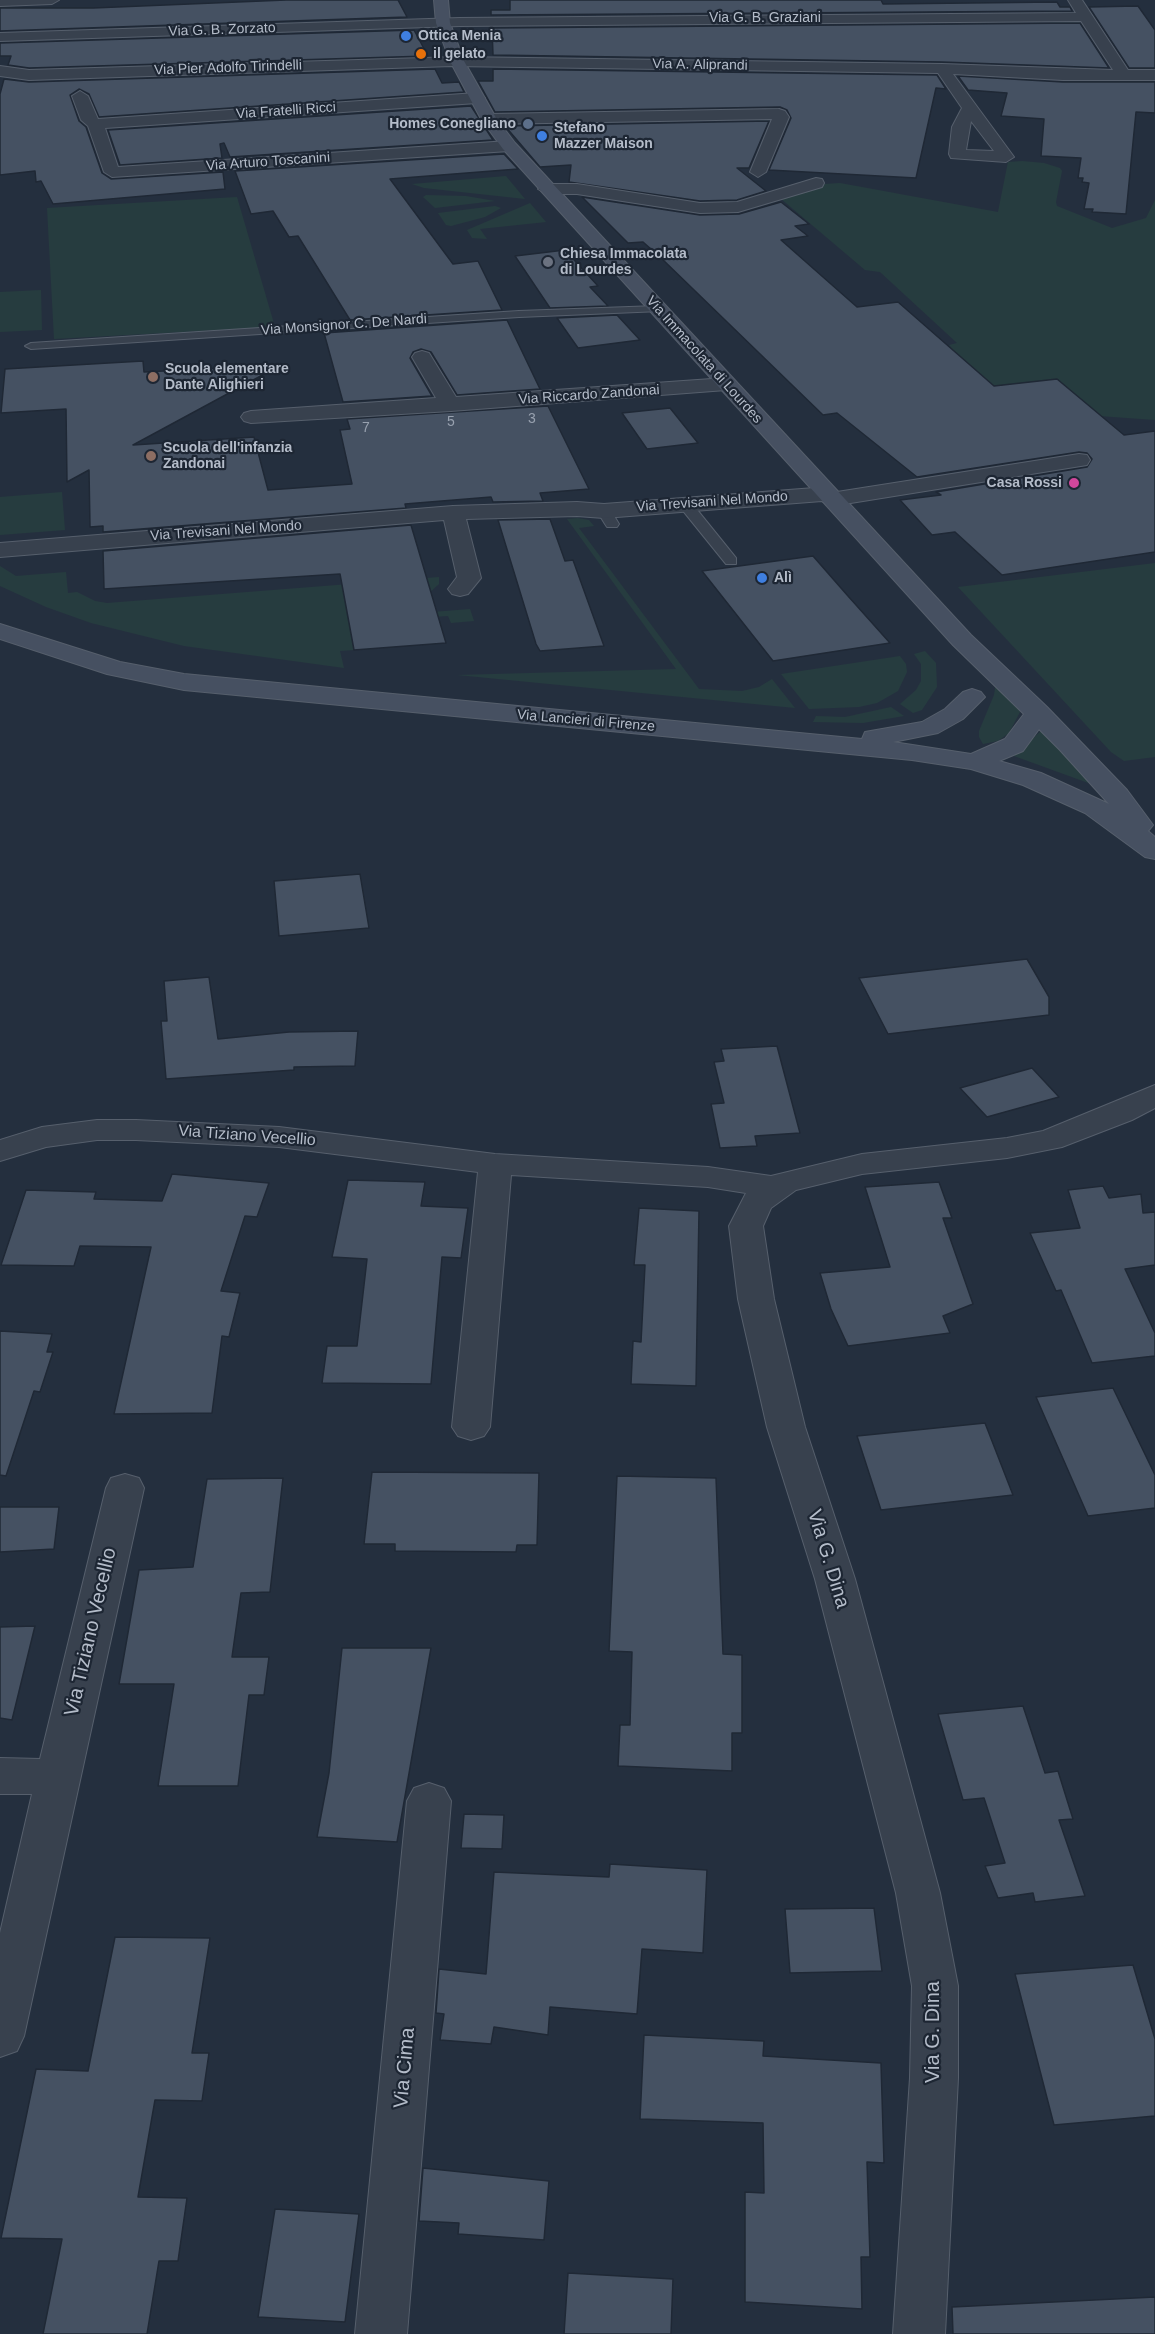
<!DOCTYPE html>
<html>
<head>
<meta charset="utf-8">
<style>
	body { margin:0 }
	canvas { display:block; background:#242f3e }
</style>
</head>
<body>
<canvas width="1155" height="2334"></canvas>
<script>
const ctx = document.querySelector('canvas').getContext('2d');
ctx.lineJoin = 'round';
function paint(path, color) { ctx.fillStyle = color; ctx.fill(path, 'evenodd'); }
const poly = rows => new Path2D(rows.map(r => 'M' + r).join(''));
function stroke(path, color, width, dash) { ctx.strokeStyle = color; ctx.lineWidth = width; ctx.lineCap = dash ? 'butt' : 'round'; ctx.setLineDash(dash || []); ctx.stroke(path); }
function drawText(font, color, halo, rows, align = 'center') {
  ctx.font = font + ' Helvetica,sans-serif'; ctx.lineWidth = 4.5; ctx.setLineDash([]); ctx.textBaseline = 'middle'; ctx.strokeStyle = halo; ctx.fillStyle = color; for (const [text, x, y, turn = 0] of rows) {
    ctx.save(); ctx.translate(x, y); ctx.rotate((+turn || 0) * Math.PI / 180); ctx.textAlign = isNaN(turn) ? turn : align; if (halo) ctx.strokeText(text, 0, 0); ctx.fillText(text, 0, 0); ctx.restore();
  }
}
paint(poly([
	[1022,161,1044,163,1060,168,1062,171,1056,202,1057,206,1112,228,1146,218,1155,200,1155,420,1099,416,1058,379,984,387,945,351,953,350,949,345,957,343,880,272,865,270,780,198,825,184,840,183,998,212,1008,162],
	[506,176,525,199,424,188,412,184],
	[426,195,466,196,495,201,435,208,423,197],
	[237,197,275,327,54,339,47,208],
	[530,203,546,222,480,229,487,239,472,238,467,230],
	[495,206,501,208,485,217,451,226,446,225,438,213],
	[41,290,42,330,0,332,0,292],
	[62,492,65,530,0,535,0,497],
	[578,518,589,520,594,526,579,528,699,689,742,691,759,687,772,679,795,708,457,675,676,669,567,519],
	[1155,563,1155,757,1124,761,1111,752,958,587],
	[0,566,16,576,66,572,68,593,77,592,95,601,107,603,439,577,439,584,427,595,432,612,470,609,474,621,451,623,448,616,361,622,351,634,354,650,340,651,344,668,184,646,91,623,46,607,0,586],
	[925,651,936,663,937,687,922,710,913,713,900,704,916,690,921,681,921,664,914,654],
	[900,656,906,664,907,672,898,691,877,703,859,707,809,709,781,674],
	[996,682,1020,706,1020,712,1009,733,998,741,983,744,979,737,979,731,994,695],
	[891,707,904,716,863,723,813,722,816,716,845,717],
	[1042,730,1089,781,1091,784,1014,756]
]), '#263c3f');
const building = poly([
	[286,0,398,0,407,17,0,31,0,8,93,8,286,0],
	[510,0,881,0,883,4,1057,2,1060,7,1070,7,1072,11,491,15,491,10,510,10,510,0],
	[1138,6,1155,30,1155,68,1129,68,1089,7,1138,6],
	[1080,23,1109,68,942,62,493,55,492,28,1080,23],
	[414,30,428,56,29,68,8,65,11,56,0,56,0,43,414,30],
	[435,69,442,83,459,82,464,92,99,117,89,94,79,89,70,95,79,121,86,127,102,173,111,179,223,172,225,189,53,204,41,181,36,182,35,171,0,175,0,94,4,79,29,82,435,69],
	[493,69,937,75,946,89,936,88,916,178,769,170,791,118,787,110,780,107,495,112,478,81,493,81,493,69],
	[958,76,1063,82,1155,82,1155,113,1136,112,1126,214,1092,212,1093,209,1084,209,1089,183,1082,182,1083,178,1078,178,1081,158,1041,156,1044,119,1001,116,1007,93,968,90,958,76],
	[471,106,493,140,230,157,224,143,220,144,222,158,120,165,108,130,471,106],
	[769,121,749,168,737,168,766,191,737,200,700,201,569,182,571,165,540,167,505,126,769,121],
	[504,154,518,169,390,179,453,264,478,261,502,310,350,320,298,236,289,237,273,211,251,214,235,171,504,154],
	[582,197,700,215,739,214,781,202,809,224,795,226,808,236,781,240,857,307,898,302,994,386,1057,379,1124,435,1155,431,1155,552,1002,575,955,532,932,535,900,500,941,495,936,492,1087,467,1092,459,1087,453,1079,452,917,477,837,413,823,415,660,257,643,242,628,243,582,197],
	[565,250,598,286,590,287,608,306,550,308,515,256,565,250],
	[617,315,640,340,578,348,557,318,617,315],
	[507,320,540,389,457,395,431,352,421,349,413,352,410,358,432,396,343,402,324,333,507,320],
	[143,361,144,372,281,365,133,445,254,437,268,490,352,484,340,430,350,429,347,419,548,406,589,489,540,493,543,501,493,502,491,497,405,504,406,508,103,532,103,526,90,527,89,470,67,482,66,409,1,413,5,369,143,361],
	[670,408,698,443,647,449,622,413,670,408],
	[550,519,565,561,573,560,604,646,540,651,536,644,498,520,550,519],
	[411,525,446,643,354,650,340,574,104,589,103,551,411,525],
	[813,556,848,596,890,643,773,661,702,571,813,556],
	[360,874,369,928,279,936,274,881,360,874],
	[1027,959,1049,997,1049,1015,888,1034,859,978,1027,959],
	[209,977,218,1039,289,1032,358,1031,355,1066,294,1067,294,1070,166,1079,161,1021,167,1021,164,981,209,977],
	[777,1046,800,1133,755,1136,757,1146,720,1148,711,1104,724,1103,714,1062,724,1061,721,1049,777,1046],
	[1032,1068,1059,1097,987,1117,960,1088,1032,1068],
	[172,1174,269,1183,257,1217,245,1216,221,1291,240,1293,229,1337,222,1336,212,1413,114,1414,151,1247,80,1246,74,1266,1,1265,26,1190,96,1192,94,1199,162,1201,172,1174],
	[348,1180,425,1182,421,1206,468,1208,461,1258,442,1257,431,1384,322,1383,327,1346,357,1346,367,1259,332,1257,348,1180],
	[939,1182,952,1218,943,1218,973,1304,943,1316,950,1333,848,1346,831,1309,820,1273,890,1267,865,1187,939,1182],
	[1103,1186,1109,1198,1141,1194,1143,1213,1155,1212,1155,1265,1125,1269,1155,1333,1155,1356,1092,1363,1061,1290,1056,1291,1030,1233,1080,1228,1068,1190,1103,1186],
	[639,1208,699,1211,696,1386,631,1384,633,1341,641,1342,645,1265,634,1265,639,1208],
	[0,1331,52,1334,47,1352,53,1352,40,1392,34,1391,6,1476,0,1475,0,1331],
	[1113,1388,1155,1475,1155,1508,1088,1516,1036,1397,1113,1388],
	[985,1423,1013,1495,881,1510,857,1436,985,1423],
	[372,1472,539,1473,537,1545,517,1545,516,1552,395,1551,395,1544,364,1544,372,1472],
	[617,1476,716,1478,723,1654,742,1655,742,1733,732,1733,732,1771,618,1766,620,1725,630,1725,632,1652,609,1651,617,1476],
	[283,1478,270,1592,241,1593,232,1657,269,1657,264,1695,249,1695,238,1786,158,1786,174,1684,119,1684,139,1570,193,1567,207,1479,283,1478],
	[0,1507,59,1507,54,1549,0,1552,0,1507],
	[35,1626,12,1720,0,1718,0,1627,35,1626],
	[342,1648,431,1648,397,1842,317,1837,329,1773,342,1648],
	[1023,1706,1045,1773,1058,1771,1073,1819,1059,1820,1085,1896,1035,1902,1033,1893,998,1898,985,1866,1005,1863,984,1798,963,1800,938,1714,1023,1706],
	[464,1814,504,1815,502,1849,461,1848,464,1814],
	[610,1864,707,1870,703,1953,642,1949,637,2014,550,2007,548,2035,494,2027,491,2044,440,2040,444,2014,436,2013,439,1969,486,1974,494,1872,609,1877,610,1864],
	[874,1908,882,1971,790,1973,785,1909,874,1908],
	[115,1937,210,1938,192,2053,209,2053,202,2101,155,2100,138,2197,187,2198,178,2261,159,2261,147,2334,43,2334,62,2239,1,2238,36,2069,88,2071,115,1937],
	[1133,1965,1155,2039,1155,2116,1054,2125,1015,1974,1133,1965],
	[644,2035,764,2041,763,2056,881,2063,884,2163,867,2162,870,2257,861,2257,862,2309,745,2302,745,2192,764,2193,763,2123,640,2119,644,2035],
	[423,2168,549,2181,544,2240,458,2234,459,2223,419,2221,423,2168],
	[275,2209,359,2214,345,2322,258,2317,275,2209],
	[568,2273,673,2279,671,2334,564,2334,568,2273],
	[1155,2297,1155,2334,953,2334,952,2307,1155,2297]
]);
paint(building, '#455162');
stroke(building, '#1f2835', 1.5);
const lane = poly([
	[657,306,661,307,661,311,519,317,31,349,25,346,31,343,519,311,657,306],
	[685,500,690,501,736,558,736,564,726,564,680,507,678,504,685,500],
	[604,507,611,511,619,524,617,527,607,527,605,524,597,511,604,507]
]);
const street = poly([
	[0,0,59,0,52,4,0,6,0,0],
	[1068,0,1082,0,1128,70,1155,70,1155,80,1063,80,953,74,1014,157,1006,162,951,158,949,154,952,127,962,108,938,73,452,66,29,80,0,76,0,66,29,70,457,57,942,64,1113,70,1081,21,460,26,0,41,0,33,460,18,1076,13,1068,0],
	[971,121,994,151,966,150,971,121],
	[80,91,88,96,98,119,477,93,485,98,477,103,105,128,118,167,509,141,517,146,509,151,112,177,104,172,88,126,81,120,72,96,80,91],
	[779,109,785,111,789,117,766,172,758,177,750,172,772,119,489,124,481,119,489,114,779,109],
	[816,178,822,179,824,183,822,187,738,212,700,213,577,194,547,194,538,189,547,184,577,184,700,203,737,202,816,178],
	[422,351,429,353,456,397,726,378,733,380,736,384,733,388,726,390,451,411,251,423,244,421,241,417,244,413,251,411,436,398,412,357,415,353,422,351],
	[1079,454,1087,455,1090,460,1087,465,832,506,822,501,604,518,577,516,466,519,481,578,468,594,460,596,452,594,448,589,457,577,444,520,0,557,0,543,453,506,577,502,604,504,828,487,837,492,1079,454],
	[1155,1085,1155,1108,1132,1120,1062,1147,1007,1158,862,1174,796,1190,771,1208,763,1226,774,1299,805,1427,855,1579,940,1893,958,1986,958,2078,945,2334,893,2334,910,2078,912,1986,896,1893,815,1579,767,1427,738,1299,729,1226,746,1193,708,1187,511,1175,490,1427,484,1436,471,1440,458,1436,452,1427,478,1172,279,1147,136,1140,97,1140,46,1147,0,1161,0,1140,42,1127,97,1120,136,1120,279,1127,495,1154,708,1167,771,1176,862,1154,1007,1138,1043,1131,1155,1085],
	[125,1474,139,1478,144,1488,24,2036,17,2051,0,2057,0,1933,32,1794,0,1794,0,1758,40,1759,106,1488,111,1478,125,1474],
	[429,1783,444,1788,451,1801,407,2334,355,2334,407,1801,414,1788,429,1783]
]);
const secondary = poly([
	[434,0,448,0,450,23,464,61,496,118,515,143,971,635,1047,707,1127,790,1153,825,1148,831,1155,837,1155,859,1145,857,1085,813,1023,785,971,769,912,760,184,690,107,674,0,639,0,624,120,662,184,674,862,739,865,732,922,722,945,709,963,692,972,689,981,692,985,697,963,719,938,733,893,742,971,754,1005,739,1024,714,953,645,503,149,481,119,450,61,436,23,434,0],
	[1039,729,1060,750,1109,804,1041,773,999,761,1023,751,1039,729]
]);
stroke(lane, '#565f6c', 2);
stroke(street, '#565f6c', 2);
stroke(secondary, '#565f6c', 2);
paint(lane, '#38414e');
paint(street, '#38414e');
paint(secondary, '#465061');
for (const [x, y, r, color] of [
	[406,36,6,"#3f7fe0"],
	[421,54,6,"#e8710a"],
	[528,124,6,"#5c6f8a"],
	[542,136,6,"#3f7fe0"],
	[548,262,6,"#6b7280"],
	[153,377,6,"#8d6e63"],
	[151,456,6,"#8d6e63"],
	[1074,483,6,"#d1479c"],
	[762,578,6,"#3f7fe0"]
]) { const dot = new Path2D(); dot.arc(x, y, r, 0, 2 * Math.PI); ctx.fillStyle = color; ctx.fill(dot); stroke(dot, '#1d2633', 2); }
drawText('14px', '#b4bcc9', '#1d2633', [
	["Via G. B. Graziani",765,18],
	["Via G. B. Zorzato",222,30,-2],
	["Via A. Aliprandi",700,65,1],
	["Via Pier Adolfo Tirindelli",228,68,-2],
	["Via Fratelli Ricci",286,111,-4],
	["Via Arturo Toscanini",268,162,-4],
	["Via Monsignor C. De Nardi",344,325,-4],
	["Via Immacolata di Lourdes",704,360,48],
	["Via Riccardo Zandonai",589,395,-4],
	["Via Trevisani Nel Mondo",712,502,-4],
	["Via Trevisani Nel Mondo",226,531,-4],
	["Via Lancieri di Firenze",586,721,5]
]);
drawText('bold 14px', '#b4bcc9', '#1d2633', [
	["Ottica Menia",418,36],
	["il gelato",433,54],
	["Homes Conegliano",516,124,"right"],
	["Stefano",554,128],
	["Mazzer Maison",554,144],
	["Chiesa Immacolata",560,254],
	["di Lourdes",560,270],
	["Scuola elementare",165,369],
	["Dante Alighieri",165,385],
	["Scuola dell'infanzia",163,448],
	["Zandonai",163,464],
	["Casa Rossi",1062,483,"right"],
	["Alì",774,578]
], 'left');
drawText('14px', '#98a1af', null, [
	["3",532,419],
	["5",451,422],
	["7",366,428]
]);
drawText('16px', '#b4bcc9', '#1d2633', [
	["Via Tiziano Vecellio",247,1136,4]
]);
drawText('20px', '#b4bcc9', '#1d2633', [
	["Via G. Dina",828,1559,73],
	["Via Tiziano Vecellio",91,1632,-77],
	["Via G. Dina",933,2032,-90],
	["Via Cima",405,2068,-85]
]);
</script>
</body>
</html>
